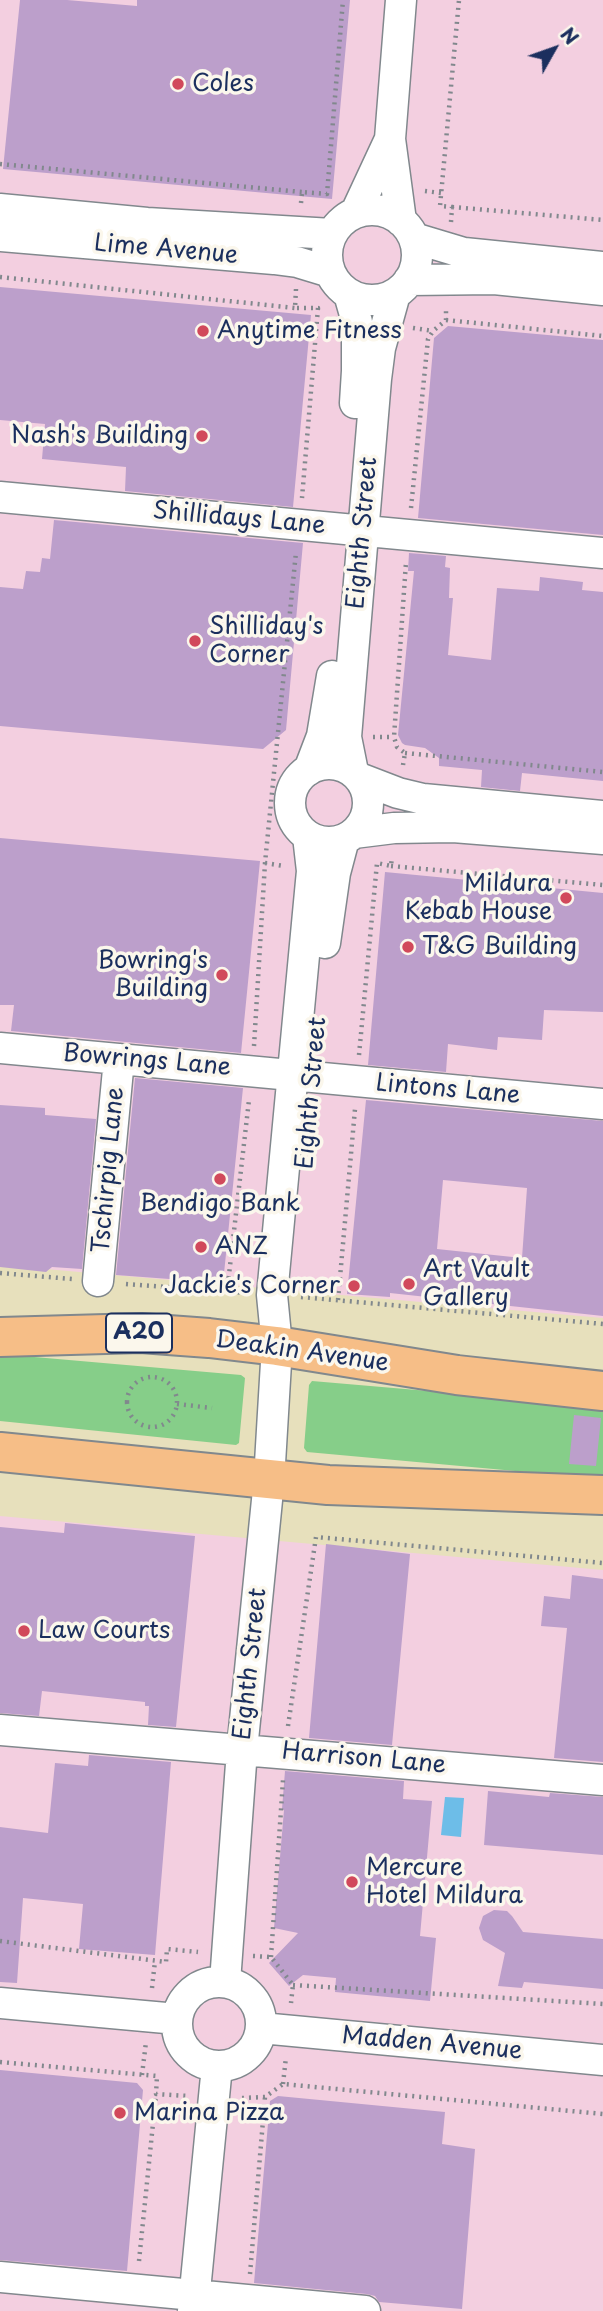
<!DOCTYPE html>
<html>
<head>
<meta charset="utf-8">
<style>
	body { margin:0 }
	#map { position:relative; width:603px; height:2311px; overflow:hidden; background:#e7e0bc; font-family:"Playpen Sans",sans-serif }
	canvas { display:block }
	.north { position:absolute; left:519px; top:14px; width:70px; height:70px; -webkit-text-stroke:5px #fbf7ec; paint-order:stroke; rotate:50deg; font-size:19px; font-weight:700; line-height:28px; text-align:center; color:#1b2f5e }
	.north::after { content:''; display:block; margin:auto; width:24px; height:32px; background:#1b2f5e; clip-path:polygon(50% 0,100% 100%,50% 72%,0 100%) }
</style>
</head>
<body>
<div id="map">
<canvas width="603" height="2311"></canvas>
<div class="north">N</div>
</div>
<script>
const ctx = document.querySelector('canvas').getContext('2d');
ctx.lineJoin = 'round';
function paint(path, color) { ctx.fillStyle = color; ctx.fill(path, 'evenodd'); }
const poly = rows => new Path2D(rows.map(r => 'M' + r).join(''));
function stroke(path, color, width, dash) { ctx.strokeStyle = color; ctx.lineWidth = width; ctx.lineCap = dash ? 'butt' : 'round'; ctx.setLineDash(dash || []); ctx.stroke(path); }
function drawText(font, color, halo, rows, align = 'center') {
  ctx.font = font + ' "Playpen Sans",sans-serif'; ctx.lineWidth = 7; ctx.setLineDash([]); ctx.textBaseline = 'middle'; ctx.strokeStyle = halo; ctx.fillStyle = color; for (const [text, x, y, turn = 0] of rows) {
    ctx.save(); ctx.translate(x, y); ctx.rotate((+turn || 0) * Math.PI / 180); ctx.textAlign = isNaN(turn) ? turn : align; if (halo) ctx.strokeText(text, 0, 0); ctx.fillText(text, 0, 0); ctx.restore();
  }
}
paint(poly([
	[0,0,603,0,603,1318,0,1265],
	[0,1516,603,1570,603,2311,0,2311]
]), '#f3cfe0');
paint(poly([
	[0,1354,241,1375,245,1378,239,1443,236,1445,0,1421],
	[312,1381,603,1406,603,1479,307,1452,304,1448,309,1385]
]), '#86ce89');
paint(poly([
	[445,1797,464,1798,461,1837,441,1835]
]), '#6dbde8');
paint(poly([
	[20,0,67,0,137,6,137,0,350,0,332,199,3,169],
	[0,287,311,315,293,507,125,491,126,467,42,459,45,424,0,420],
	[448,326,603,340,603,535,418,518,434,338],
	[54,520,303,543,286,730,263,749,0,726,0,587,23,589,26,571,40,572,42,558,50,559],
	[409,553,446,556,445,567,450,568,449,598,453,598,448,655,491,660,497,588,539,591,540,577,583,582,582,590,603,592,603,781,522,773,520,791,481,787,482,770,439,766,439,758,425,748,405,745,402,743,398,735,414,571,408,571],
	[0,838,260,861,241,1053,11,1031,14,1005,0,1005],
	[385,872,603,893,603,1012,544,1010,542,1040,498,1037,497,1050,448,1044,446,1072,368,1065],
	[135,1078,243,1088,223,1283,116,1275],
	[366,1100,603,1121,603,1316,390,1293,390,1297,347,1294],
	[443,1180,527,1188,522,1258,437,1249],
	[0,1105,45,1108,45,1115,96,1119,82,1269,52,1267,46,1272,0,1267],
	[574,1415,601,1418,596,1466,569,1464],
	[65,1523,195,1536,176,1727,148,1725,149,1706,145,1706,145,1702,42,1691,39,1716,0,1713,0,1527,64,1533],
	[326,1544,410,1554,392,1745,309,1738],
	[572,1575,603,1579,603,1762,554,1758,567,1628,541,1626,544,1596,570,1599],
	[89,1755,171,1762,155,1955,79,1949,83,1904,23,1898,17,1983,0,1982,0,1827,48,1833,55,1763,88,1766],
	[285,1771,404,1781,403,1799,432,1801,420,1936,436,1938,430,2001,335,1992,336,1978,303,1975,289,1986,269,1963,298,1933,274,1928,284,1810,282,1809],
	[488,1791,549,1797,550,1793,603,1797,603,1855,484,1845],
	[494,1910,507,1911,512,1916,523,1932,603,1939,603,1989,524,1982,522,1988,498,1986,505,1953,483,1940,479,1928,483,1916],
	[0,2070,137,2083,143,2090,127,2271,0,2260],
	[278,2096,445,2112,442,2144,475,2149,462,2309,379,2302,375,2296,367,2294,254,2283,270,2101]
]), '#bc9fcb');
const minor = poly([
	[0,209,147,223,332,234],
	'327 255a45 45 0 1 1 90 0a45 45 0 1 1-90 0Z',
	[356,212,390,139],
	[401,221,390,139,401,0],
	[0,236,274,259,297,262,330,272],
	[414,238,464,253,603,267],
	[409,280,494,279,603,290],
	[349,294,357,322,357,371,355,403],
	[0,497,603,553],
	'290 803a39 39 0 1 1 78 0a39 39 0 1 1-78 0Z',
	[309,770,322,736,332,676],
	[353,772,346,737,376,379,380,348,395,294],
	[359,778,398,793,423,799,603,816],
	[354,833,394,828,453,827,603,839],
	[325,943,335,873,344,839],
	[0,1048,603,1104],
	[98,1281,119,1059],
	[0,1730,603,1780],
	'177 2024a42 42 0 1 1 84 0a42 42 0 1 1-84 0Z',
	[225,1982,242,1750,269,1480,277,1346,272,1295,310,892,312,871,308,836],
	[0,2003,177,2019],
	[261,2028,603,2060],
	[0,2277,365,2311],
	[193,2311,217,2066]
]);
const highway = poly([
	[0,1337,141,1333,209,1338,277,1346,457,1375,603,1391],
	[0,1452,328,1485,603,1495]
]);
stroke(minor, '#81888d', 33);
stroke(highway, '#81888d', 42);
stroke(poly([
	[0,164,302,192],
	[425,191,441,193],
	[301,203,302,192,327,194,343,0],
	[452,207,603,220],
	[451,222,452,207,440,206,459,0],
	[0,277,295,308],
	[296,289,295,308,318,308,302,498],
	[446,320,603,336],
	[413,328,433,331],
	[411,508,428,339,433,331,446,320,446,308],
	[373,737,394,737],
	[405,753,603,772],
	[403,765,405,753,397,747,394,737,406,562],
	[265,863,284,866],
	[391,866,603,885],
	[254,1046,265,863,296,552],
	[359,1055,377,863,391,866,392,857],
	[0,1273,72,1279],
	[126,1284,247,1293],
	[227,1292,249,1100],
	[301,1297,603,1324],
	[338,1300,355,1109],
	'127 1402a25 25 0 1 1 50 0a25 25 0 1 1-50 0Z',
	[177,1404,212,1408],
	[288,1726,316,1537,603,1563],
	[0,1941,166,1962,167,1949,198,1952],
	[253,1956,271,1957,293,1985,291,2003],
	[271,1957,283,1780],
	[293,1985,603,2004],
	[152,1988,155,1961],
	[0,2062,157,2076,156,2094,188,2096],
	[142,2075,146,2042],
	[283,2084,286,2057],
	[242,2098,265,2097,283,2084,603,2114],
	[139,2261,156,2094],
	[250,2274,265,2097]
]), '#81888d', 4.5, [2, 5]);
stroke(minor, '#fff', 30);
stroke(highway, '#f6be87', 38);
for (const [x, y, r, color] of [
	[178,84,7,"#d1495b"],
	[203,331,7,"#d1495b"],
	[202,436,7,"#d1495b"],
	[195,641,7,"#d1495b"],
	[566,898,7,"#d1495b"],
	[408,947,7,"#d1495b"],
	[222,975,7,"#d1495b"],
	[220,1179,7,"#d1495b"],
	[201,1247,7,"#d1495b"],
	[409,1284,7,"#d1495b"],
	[354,1286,7,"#d1495b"],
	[24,1631,7,"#d1495b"],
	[352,1882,7,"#d1495b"],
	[120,2113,7,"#d1495b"]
]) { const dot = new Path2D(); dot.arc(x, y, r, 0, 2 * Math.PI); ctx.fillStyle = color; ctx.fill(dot); stroke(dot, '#fbf7ec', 2.5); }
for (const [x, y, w] of [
	[139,1333,66]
]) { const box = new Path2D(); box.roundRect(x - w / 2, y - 19.5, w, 39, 5); ctx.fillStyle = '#fbf7ec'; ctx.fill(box); stroke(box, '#1b2f5e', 2); }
drawText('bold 23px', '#1b2f5e', null, [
	["A20",139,1333]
]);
drawText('24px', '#1b2f5e', '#fbf7ec', [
	["Coles",192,84],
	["Anytime Fitness",217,331],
	["Nash's Building",188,436,"right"],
	["Shilliday's",209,627],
	["Corner",209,655],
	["Mildura",552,884,"right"],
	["Kebab House",552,912,"right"],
	["T&G Building",422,947],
	["Bowring's",208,961,"right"],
	["Building",208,989,"right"],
	["Bendigo Bank",220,1204,"center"],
	["ANZ",215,1247],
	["Art Vault",423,1270],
	["Gallery",423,1298],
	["Jackie's Corner",340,1286,"right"],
	["Law Courts",38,1631],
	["Mercure",366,1868],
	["Hotel Mildura",366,1896],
	["Marina Pizza",134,2113]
], 'left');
drawText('24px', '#1b2f5e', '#fbf7ec', [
	["Lime Avenue",166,250,5],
	["Shillidays Lane",239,519,5],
	["Eighth Street",363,533,-85],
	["Bowrings Lane",147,1061,5],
	["Lintons Lane",448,1090,5],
	["Eighth Street",312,1093,-85],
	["Tschirpig Lane",109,1170,-85],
	["Deakin Avenue",302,1352,8],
	["Eighth Street",251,1664,-84],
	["Harrison Lane",364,1759,5],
	["Madden Avenue",432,2044,5]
]);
</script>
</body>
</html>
